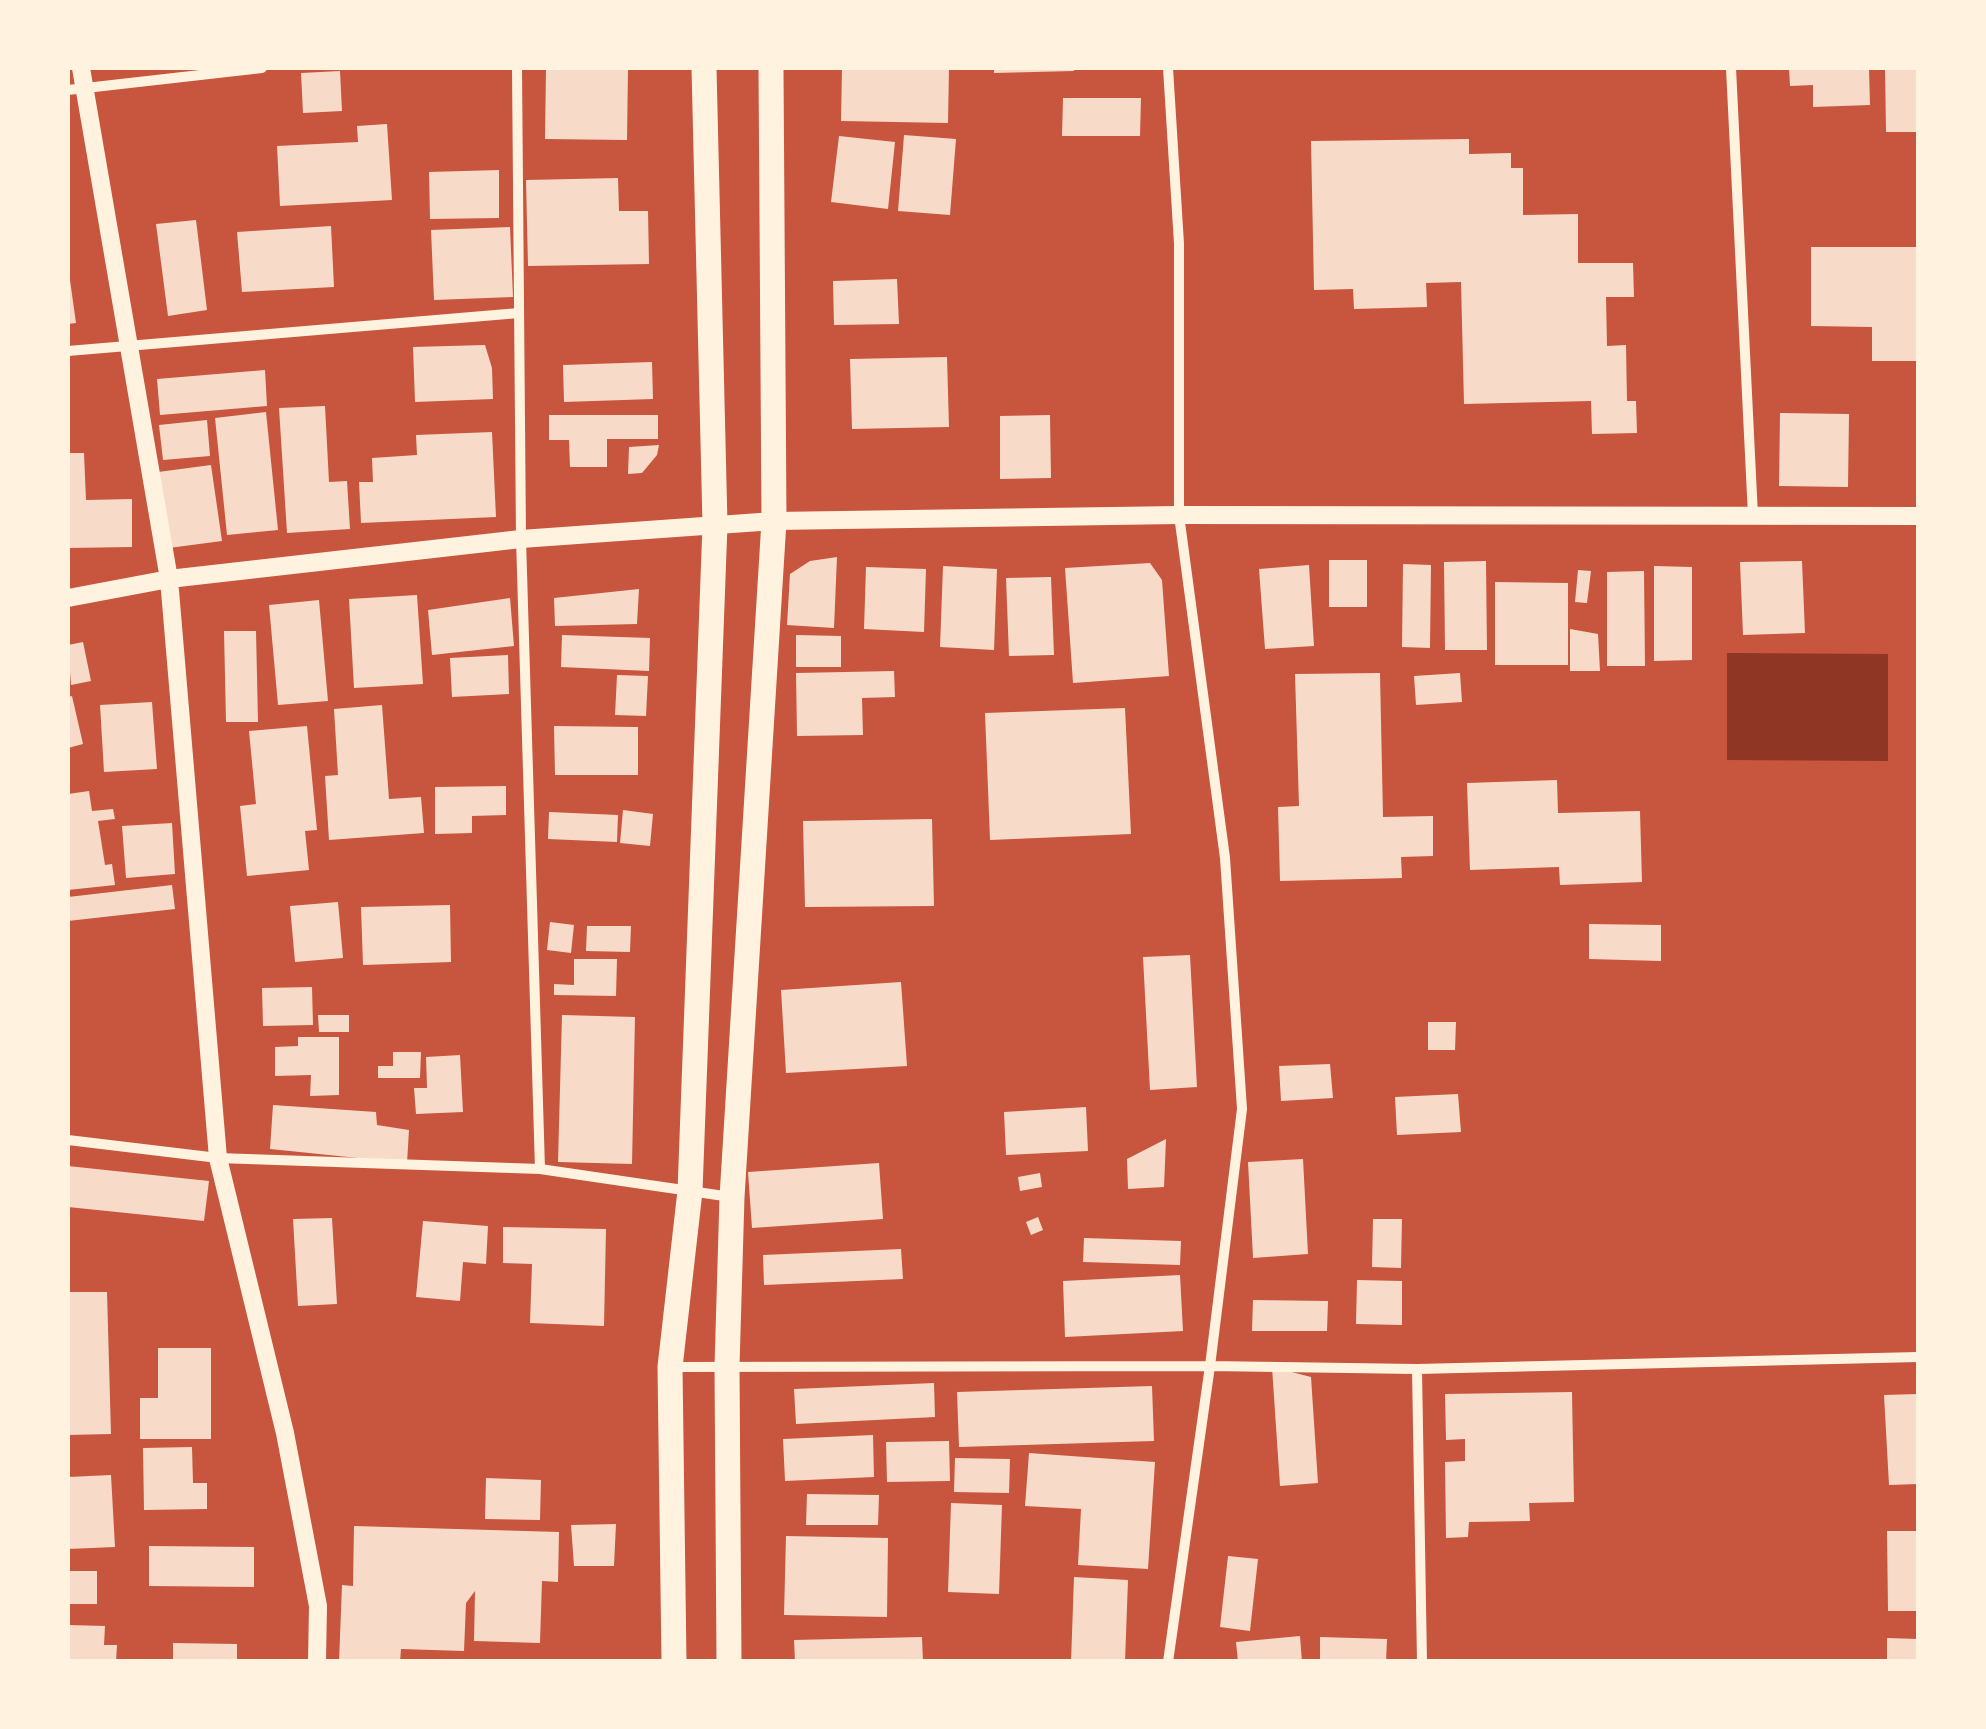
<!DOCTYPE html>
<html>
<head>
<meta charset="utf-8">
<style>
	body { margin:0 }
	#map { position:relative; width:1986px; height:1729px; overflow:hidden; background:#c8553d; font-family:"Varela Round",sans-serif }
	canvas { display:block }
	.frame { position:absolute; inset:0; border:70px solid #fff3e0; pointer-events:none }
</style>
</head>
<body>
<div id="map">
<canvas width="1986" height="1729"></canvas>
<div class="frame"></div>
</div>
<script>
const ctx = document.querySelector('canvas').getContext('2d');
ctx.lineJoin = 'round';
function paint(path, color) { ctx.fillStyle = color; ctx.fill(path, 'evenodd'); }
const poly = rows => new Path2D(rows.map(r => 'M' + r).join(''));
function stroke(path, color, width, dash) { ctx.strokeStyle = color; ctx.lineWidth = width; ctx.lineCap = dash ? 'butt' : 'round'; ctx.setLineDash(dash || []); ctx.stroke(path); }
paint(poly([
	[1727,653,1888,654,1888,761,1727,760]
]), '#8f3625');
paint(poly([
	[546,68,628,68,627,140,545,139],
	[842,68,949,68,948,123,841,121],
	[994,68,1074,68,1074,71,994,73],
	[1789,68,1869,68,1870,105,1813,107,1813,85,1790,86],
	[1885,68,1918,68,1918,132,1886,132],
	[340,71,342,111,303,113,301,73],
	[1063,98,1141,98,1140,136,1062,136],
	[387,124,392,200,280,206,277,146,358,142,357,126],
	[904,135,956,139,950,215,898,211],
	[839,136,895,142,888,209,831,202],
	[1469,139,1469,154,1511,153,1511,168,1523,168,1523,215,1578,214,1578,263,1633,263,1634,297,1606,297,1607,346,1626,345,1627,401,1636,401,1637,433,1592,434,1591,401,1464,404,1461,282,1426,283,1427,307,1354,309,1353,289,1314,290,1311,141],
	[499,170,499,218,430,219,429,172],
	[618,178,619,211,648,211,649,264,528,266,526,180],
	[196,220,207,310,168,316,156,224],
	[331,226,334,287,242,292,237,232],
	[510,227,513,297,434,300,431,230],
	[1811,247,1918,247,1918,361,1872,361,1872,327,1811,326],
	[897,279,899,324,834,325,833,281],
	[68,280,70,280,76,323,68,324],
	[485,345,492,368,493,399,415,402,413,347],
	[947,357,949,427,852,429,850,359],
	[652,362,653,399,564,402,563,365],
	[265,370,267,406,160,415,157,379],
	[325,406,329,482,347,481,350,529,287,533,279,408],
	[266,412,278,530,227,535,215,418],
	[1780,413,1849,414,1848,487,1779,486],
	[549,415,658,415,658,439,607,439,607,467,570,467,569,440,549,440],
	[1050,415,1051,478,1000,479,1000,416],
	[207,420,210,456,163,460,159,425],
	[492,432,496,517,361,523,359,482,373,482,372,458,417,455,416,435],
	[659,445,657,455,642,473,628,474,629,447],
	[68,453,84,453,86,500,132,499,132,547,68,548],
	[211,465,222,541,169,548,158,472],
	[837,557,834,628,787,625,790,574,810,561],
	[1329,560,1367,560,1367,607,1329,607],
	[1486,561,1487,650,1445,650,1444,562],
	[1802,561,1805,633,1743,635,1740,562],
	[1150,563,1162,580,1169,676,1073,683,1065,568],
	[1403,564,1431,565,1430,648,1402,647],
	[1309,565,1314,646,1265,649,1259,569],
	[943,566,997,569,994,650,940,647],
	[1654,566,1692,567,1692,660,1654,661],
	[866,567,926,569,924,632,864,629],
	[1578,570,1591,571,1587,603,1575,602],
	[1644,571,1645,666,1607,666,1607,572],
	[1051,577,1054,655,1009,656,1006,578],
	[1495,582,1568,583,1568,665,1495,665],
	[639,589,637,624,555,626,554,598],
	[417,595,423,684,354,688,349,599],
	[510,598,514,646,432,655,428,610],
	[319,600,328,701,278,705,269,605],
	[1570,629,1598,634,1600,671,1570,671],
	[224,631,256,631,258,722,226,722],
	[562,635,650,638,649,671,561,667],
	[796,635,841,636,841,667,796,667],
	[83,642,91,681,71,685,68,645],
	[508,655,509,694,452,697,450,658],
	[894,671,895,697,862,698,863,735,797,736,796,673],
	[1380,673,1383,817,1433,816,1433,856,1401,857,1402,878,1280,881,1278,807,1299,806,1295,674],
	[1460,673,1462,702,1416,705,1414,676],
	[617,675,648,676,646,716,615,715],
	[72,696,83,744,68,748,68,697],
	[152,702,157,769,104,772,100,705],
	[382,705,389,799,421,797,424,833,329,840,325,776,338,775,334,709],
	[1125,708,1131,834,990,840,985,713],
	[307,726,317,830,305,831,309,870,247,876,240,806,256,804,249,731],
	[554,726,638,727,638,775,555,775],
	[1557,780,1558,813,1640,811,1642,882,1560,885,1559,867,1470,870,1467,783],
	[506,786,506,815,472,816,472,833,435,834,435,787],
	[89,791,92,811,113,809,115,819,98,821,105,865,112,864,115,885,68,890,68,794],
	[623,810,653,814,650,846,620,843],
	[549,812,618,815,617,842,548,839],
	[932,819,934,906,805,907,803,821],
	[172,823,175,874,126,878,122,826],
	[172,885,175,909,68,921,68,897],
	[338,902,343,958,295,962,290,906],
	[450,905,451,962,363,965,361,907],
	[550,922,574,925,571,953,547,950],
	[1589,924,1661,925,1661,961,1589,959],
	[587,926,631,926,630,952,586,951],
	[1190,955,1197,1087,1150,1090,1143,957],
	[574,959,617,959,616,996,554,995,554,984,574,985],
	[901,982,907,1066,786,1073,781,990],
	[312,987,313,1025,263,1026,262,988],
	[318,1015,349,1015,349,1032,319,1032],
	[562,1015,635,1017,632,1164,558,1162],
	[1428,1022,1456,1022,1455,1050,1428,1050],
	[298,1037,339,1037,339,1095,310,1096,311,1075,275,1076,275,1047,298,1046],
	[393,1052,421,1052,420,1078,378,1078,378,1066,393,1066],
	[460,1055,463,1112,416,1114,414,1088,427,1088,426,1057],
	[1330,1064,1333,1098,1281,1101,1279,1066],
	[1458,1094,1461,1132,1397,1135,1395,1097],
	[273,1105,376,1112,377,1125,409,1130,407,1163,270,1149],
	[1086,1107,1088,1151,1006,1155,1004,1112],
	[1166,1139,1164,1187,1128,1189,1127,1159],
	[1303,1159,1308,1254,1253,1258,1248,1162],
	[879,1163,883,1219,752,1228,748,1172],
	[68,1166,209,1181,204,1221,68,1207],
	[1040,1173,1042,1187,1020,1191,1018,1177],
	[1038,1217,1043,1230,1031,1235,1026,1222],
	[332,1218,337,1304,298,1306,293,1219],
	[1373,1219,1402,1219,1401,1268,1372,1267],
	[423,1221,488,1226,486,1264,463,1262,460,1301,416,1297],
	[503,1227,606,1229,604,1326,530,1323,532,1264,503,1263],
	[1084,1238,1181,1241,1180,1265,1083,1262],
	[901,1249,903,1279,764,1285,763,1255],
	[1180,1275,1183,1331,1065,1337,1063,1281],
	[1357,1280,1402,1281,1402,1325,1356,1324],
	[68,1292,107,1292,111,1434,68,1435],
	[1253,1300,1328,1301,1327,1331,1252,1331],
	[158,1348,211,1348,211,1439,140,1439,140,1398,158,1398],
	[1272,1367,1311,1377,1318,1483,1280,1486],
	[934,1383,935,1417,796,1424,794,1389],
	[1152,1386,1154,1441,959,1447,957,1392],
	[1572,1392,1574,1502,1529,1503,1530,1521,1469,1522,1468,1537,1446,1538,1445,1462,1465,1461,1465,1439,1446,1440,1445,1394],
	[1918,1394,1918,1484,1889,1485,1884,1395],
	[873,1435,874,1477,785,1481,783,1439],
	[949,1441,950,1481,887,1482,886,1442],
	[192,1447,193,1483,207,1483,207,1509,144,1510,143,1448],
	[1029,1453,1155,1462,1148,1569,1078,1565,1081,1509,1025,1506],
	[955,1458,1010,1459,1009,1493,954,1492],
	[111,1475,115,1547,68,1549,68,1477],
	[486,1478,541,1480,540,1520,485,1519],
	[807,1494,879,1495,878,1525,806,1525],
	[951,1503,1002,1505,999,1594,948,1592],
	[616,1524,614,1566,574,1566,571,1525],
	[354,1526,559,1532,558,1582,542,1581,540,1643,474,1641,475,1591,466,1603,464,1651,401,1649,400,1662,339,1662,342,1585,353,1586],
	[1887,1531,1918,1531,1918,1611,1888,1611],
	[786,1536,888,1538,887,1617,784,1615],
	[149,1546,254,1547,254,1587,149,1586],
	[1228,1556,1258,1559,1250,1631,1220,1627],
	[68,1571,97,1571,97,1604,68,1604],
	[1074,1577,1128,1580,1125,1662,1071,1662],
	[68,1625,105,1626,104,1645,117,1645,116,1662,68,1662],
	[1300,1636,1302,1662,1238,1662,1236,1642],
	[922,1637,923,1662,795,1662,794,1640],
	[1320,1637,1387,1639,1386,1662,1320,1662],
	[1887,1638,1918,1639,1918,1662,1887,1662],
	[173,1643,237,1644,237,1662,173,1662]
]), '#f7dbc8');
stroke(poly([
	[517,68,521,539,540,1169],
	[1731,68,1753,516],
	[68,90,262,68],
	[68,351,519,313],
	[68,1140,218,1158,540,1169,731,1197],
	[671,1367,1210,1366,1417,1369,1918,1357],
	[1417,1369,1422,1662],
	[1168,1662,1210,1366,1242,1109,1225,858,1179,515,1179,244,1168,68]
]), '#fff3e0', 10);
stroke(poly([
	[81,68,169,579,218,1158,285,1433,318,1606,317,1662],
	[68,598,169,579,521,539,774,521,1179,515,1918,516]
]), '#fff3e0', 18);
stroke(poly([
	[674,1662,670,1367,690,1191,715,525,704,68],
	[729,1662,727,1366,732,1197,774,521,771,68]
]), '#fff3e0', 25);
</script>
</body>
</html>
